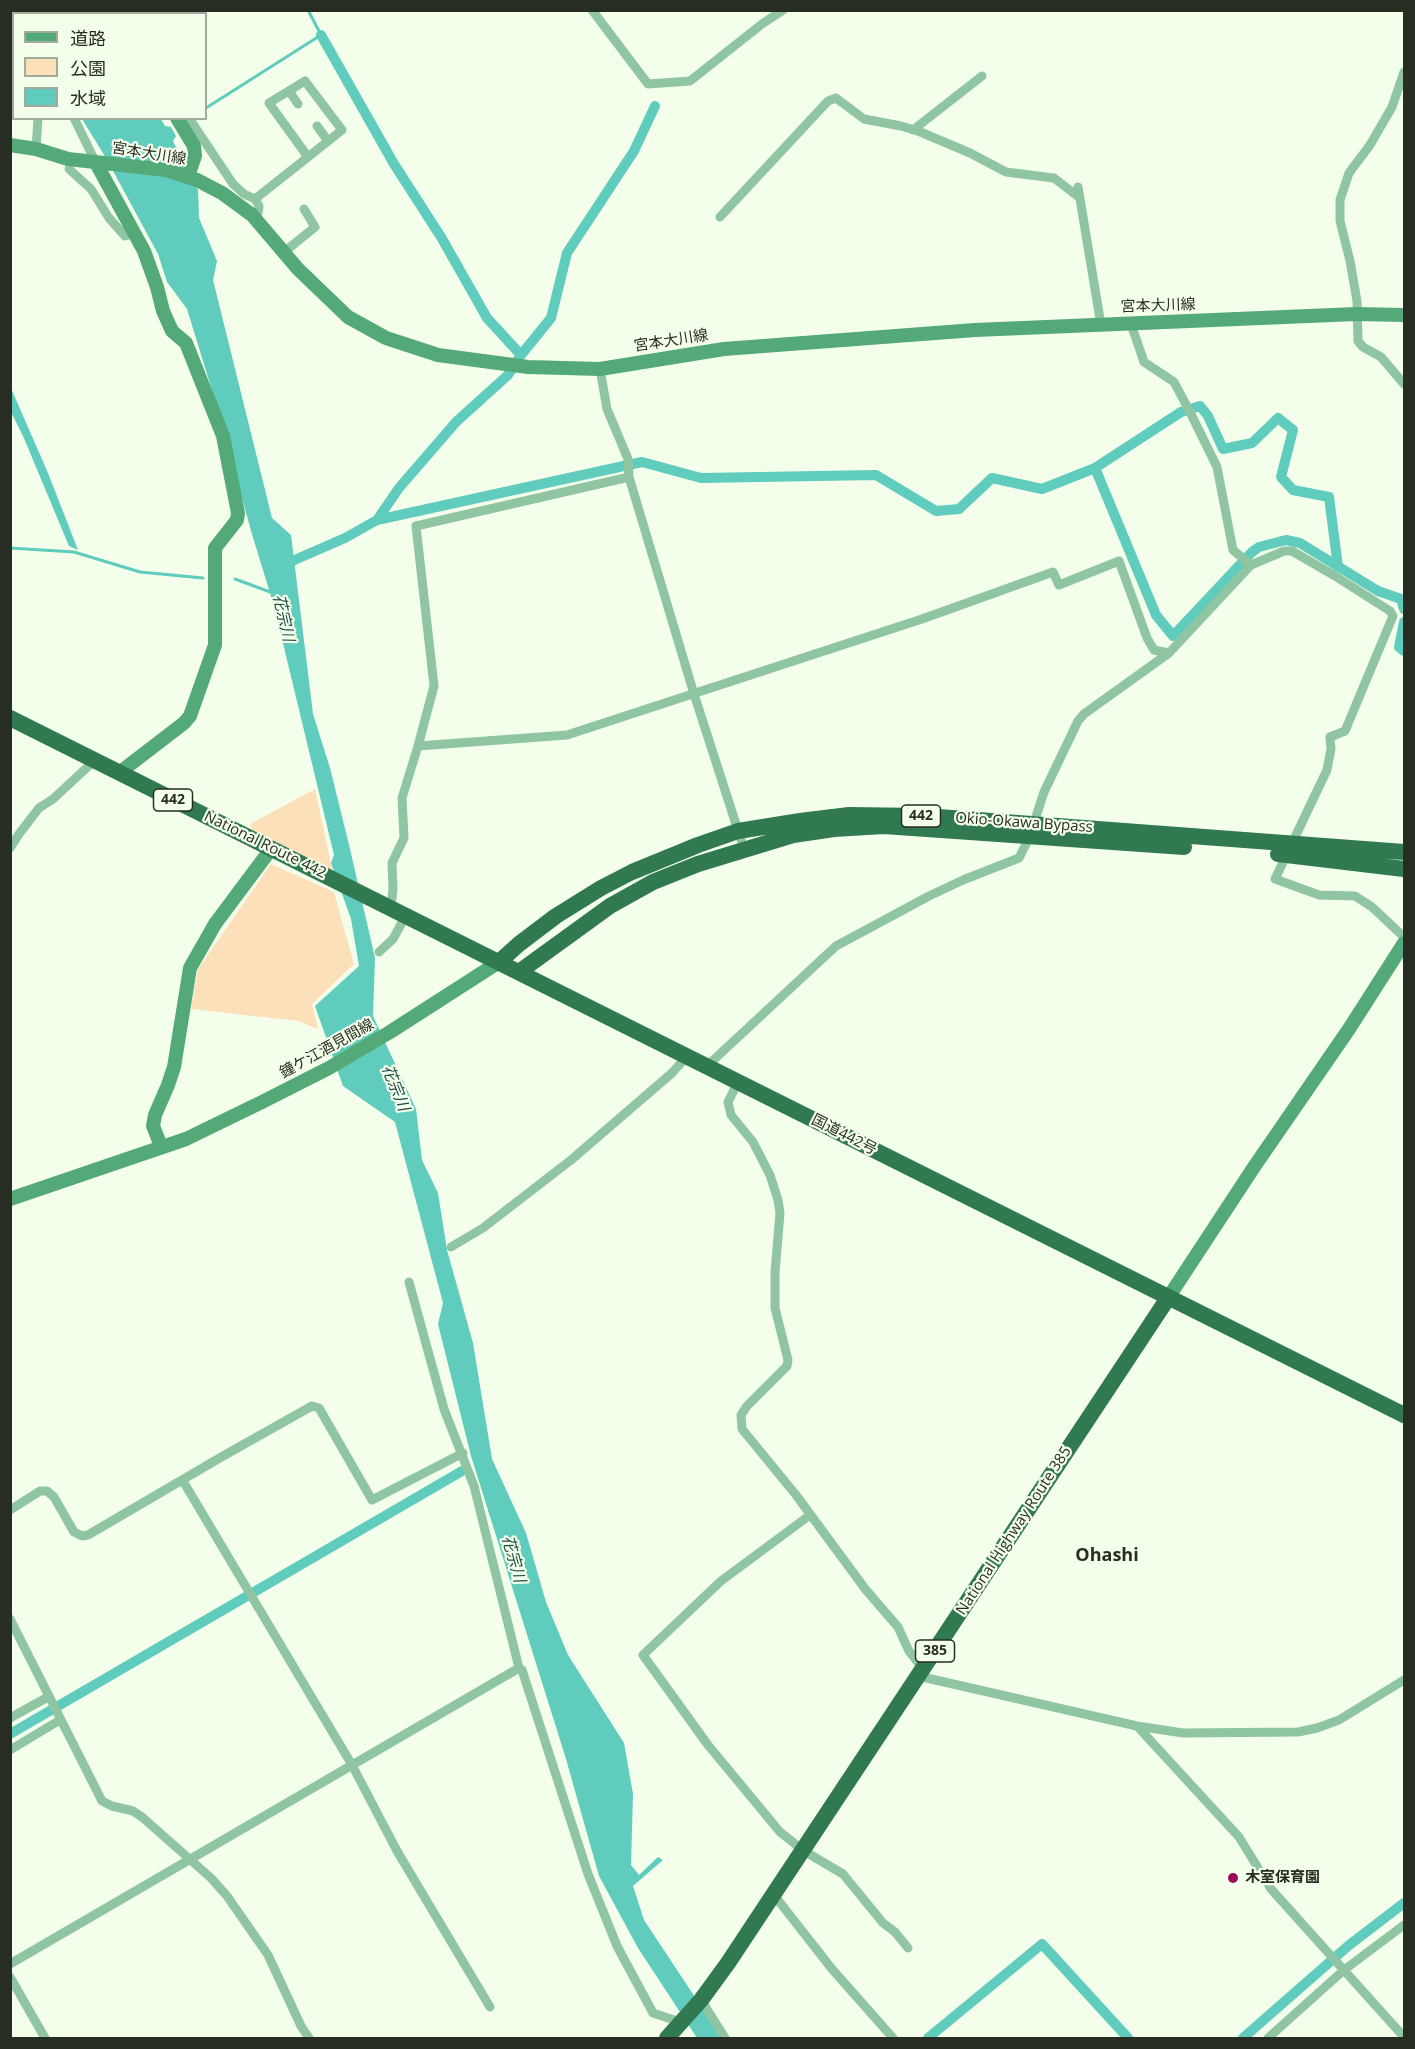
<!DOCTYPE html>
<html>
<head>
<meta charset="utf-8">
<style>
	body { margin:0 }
	#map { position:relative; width:1415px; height:2049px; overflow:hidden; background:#f4ffeb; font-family:"Open Sans","Noto Sans JP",sans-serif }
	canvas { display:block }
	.frame { position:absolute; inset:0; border:12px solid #282d23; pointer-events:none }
	.legend { position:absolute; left:12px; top:12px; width:195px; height:108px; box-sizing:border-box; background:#f4ffeb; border:2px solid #a2ab9b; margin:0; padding:8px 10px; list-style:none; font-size:18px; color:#282d23 }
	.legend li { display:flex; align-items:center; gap:12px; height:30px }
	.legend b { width:30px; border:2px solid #a2ab9b }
</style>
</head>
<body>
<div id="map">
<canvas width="1415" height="2049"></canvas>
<div class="frame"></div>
<ul class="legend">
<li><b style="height:8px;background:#54a979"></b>道路</li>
<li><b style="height:16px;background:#fce0ba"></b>公園</li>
<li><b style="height:16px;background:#5fccbd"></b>水域</li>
</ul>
</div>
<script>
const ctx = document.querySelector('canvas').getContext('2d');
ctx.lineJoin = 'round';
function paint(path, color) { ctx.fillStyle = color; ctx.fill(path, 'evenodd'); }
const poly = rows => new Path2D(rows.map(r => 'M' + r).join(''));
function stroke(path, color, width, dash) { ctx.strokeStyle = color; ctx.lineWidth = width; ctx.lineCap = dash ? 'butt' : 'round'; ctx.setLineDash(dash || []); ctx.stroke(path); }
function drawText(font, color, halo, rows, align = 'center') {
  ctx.font = font + ' "Open Sans","Noto Sans JP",sans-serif'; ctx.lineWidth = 4.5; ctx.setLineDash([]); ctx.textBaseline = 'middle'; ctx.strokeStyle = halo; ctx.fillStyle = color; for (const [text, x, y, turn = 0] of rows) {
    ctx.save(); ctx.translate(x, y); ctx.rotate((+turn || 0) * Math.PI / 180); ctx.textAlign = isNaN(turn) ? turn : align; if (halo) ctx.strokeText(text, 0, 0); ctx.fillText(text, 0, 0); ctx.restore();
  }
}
paint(poly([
	[315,789,333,873,255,841,250,824],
	[271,864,334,892,354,964,312,1004,318,1029,298,1021,191,1009,198,969]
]), '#fce0ba');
paint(poly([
	[111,11,112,13,40,14,38,11],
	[82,119,161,119,165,126,171,127,176,136,173,141,198,190,199,218,217,261,213,280,272,518,291,535,313,714,330,768,350,849,375,958,373,1016,416,1109,422,1160,438,1193,447,1250,473,1343,492,1459,526,1533,546,1602,568,1655,624,1743,633,1794,631,1865,639,1875,658,1857,663,1860,633,1886,644,1920,722,2038,697,2038,638,1948,599,1876,566,1759,471,1456,438,1324,443,1303,395,1122,343,1086,315,1006,359,966,351,919,331,863,334,855,274,606,251,531,219,413,187,309,167,282,158,254,106,158],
	[10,386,48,473,78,550,69,546,23,436,11,412]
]), '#5fccbd');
stroke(poly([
	[206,108,321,35,308,10],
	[10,548,74,552,140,572,203,578],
	[235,579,273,593]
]), '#5fccbd', 3);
stroke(poly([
	[321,35,394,164,441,237,487,318,521,355],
	[1095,468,1156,615,1173,636,1252,552,1259,547,1286,540,1300,543,1378,591,1401,599,1404,609],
	[377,520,642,462,701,478,876,475,936,511,959,509,992,478,1042,489,1095,468,1181,412,1200,406,1208,416,1223,449,1252,443,1278,418,1293,430,1281,477,1293,490,1329,497,1338,567],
	[283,565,345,538,377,520,399,488,456,422,508,375,521,355,551,318,567,253,634,151,655,106],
	[1404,622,1399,647,1404,651],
	[10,1734,462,1471],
	[928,2038,1042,1944,1128,2038],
	[1243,2038,1348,1946,1404,1903]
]), '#5fccbd', 10);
stroke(poly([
	[28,10,29,14],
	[592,10,648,84,690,81,762,24,783,10],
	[1404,72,1392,107,1370,145,1349,173,1340,200,1340,221,1350,261,1357,301,1358,341,1363,347,1381,357,1404,384],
	[289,91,298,104],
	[74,118,96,163],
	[189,118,233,184,244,194,255,199,259,206,258,213,252,215],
	[317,126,328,141],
	[913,130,982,76],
	[36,149,38,118],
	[69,169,91,189,109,218,125,236,135,233],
	[1078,187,1101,325],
	[255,199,308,157,342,130,305,81,269,103,308,157],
	[720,217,828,101,836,98,864,119,901,126,918,131,970,153,1006,172,1054,178,1080,198],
	[283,253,315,227,304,209],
	[1131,324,1144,362,1174,382,1191,414,1217,467,1233,550,1251,565],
	[600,369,607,409,628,459,629,477,694,694,744,849],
	[418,746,567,735,922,619,1053,572,1059,585,1119,561,1147,638,1154,650,1169,653],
	[10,848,19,834,39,808,53,799,94,761],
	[391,907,393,889,392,863,404,838,402,798,418,746,434,686,416,526,629,477],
	[379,952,393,939,406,915],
	[707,1066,836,946,929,896,963,880,1019,858,1029,838,1044,792,1078,721,1084,714,1169,653,1251,565,1284,551,1292,551,1335,576,1390,611,1393,616,1345,731,1330,737,1331,749,1327,770,1275,879,1319,895,1355,896,1372,907,1404,937],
	[738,1082,728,1102,731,1115,753,1142,770,1175,778,1200,780,1213,775,1272,775,1308,788,1360,787,1366,747,1406,741,1415,742,1429,796,1495,866,1590,898,1627,909,1651,923,1669],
	[451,1247,483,1228,571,1160,672,1073,687,1056],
	[409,1282,444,1409,474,1486,519,1668,522,1670,588,1874,617,1946,653,2013,680,2022],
	[183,1481,352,1765,397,1851,490,2007],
	[10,1510,40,1491,47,1491,54,1497,74,1532,82,1536,88,1535,223,1456,312,1406,319,1408,372,1500,463,1453],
	[810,1515,721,1581,643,1655,708,1745,780,1832,804,1851,843,1874,883,1923,895,1932,908,1948],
	[10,1619,102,1801,112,1806,133,1811,142,1817,211,1878,227,1896,268,1955,301,2026,309,2038],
	[918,1676,1137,1726,1183,1733,1298,1732,1317,1728,1339,1720,1404,1680],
	[10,1718,48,1697],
	[1137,1726,1239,1837,1271,1889,1404,2037],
	[10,1750,60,1720],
	[774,1895,832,1969,893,2038],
	[10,1964,519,1668],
	[10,1977,45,2038],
	[701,2000,725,2038],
	[1268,2038,1344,1970,1404,1925]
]), '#90c5a3', 9);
stroke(poly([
	[121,10,122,14],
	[177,118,194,146,195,156,188,176],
	[10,145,36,149,68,159,166,170,197,180,222,193,252,215,298,269,348,317,386,338,438,355,528,367,600,369,724,349,975,330,1356,314,1404,315],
	[96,163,144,251,157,287,163,311,172,331,186,343,223,436,238,513,237,520,215,548,215,645,190,716,184,723,119,773],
	[161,1146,153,1126,155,1115,168,1085,174,1067,190,968,215,924,271,849],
	[10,1199,186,1139,262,1102,329,1068,390,1032,499,962],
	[1168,1298,1254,1167,1349,1029,1404,943]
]), '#54a979', 14);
stroke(poly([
	[10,718,1404,1415],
	[1278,854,1404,869],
	[499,962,519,944,556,916,601,888,632,872,698,845,738,831,800,821,849,815,925,816,1404,852],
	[519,972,610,906,653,882,698,864,793,835,834,829,884,826,1184,847],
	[667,2038,701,2000,728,1963,1168,1298]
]), '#307951', 16);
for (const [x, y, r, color] of [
	[1233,1878,6,"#9b0958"]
]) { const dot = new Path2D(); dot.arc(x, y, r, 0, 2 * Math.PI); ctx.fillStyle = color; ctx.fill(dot); stroke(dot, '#f4ffeb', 2); }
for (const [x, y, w] of [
	[173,800,39],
	[921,816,39],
	[935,1651,39]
]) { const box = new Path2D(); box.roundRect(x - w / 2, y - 11, w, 22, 4.5); ctx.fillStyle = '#f4ffeb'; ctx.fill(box); stroke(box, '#282d23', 1.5); }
drawText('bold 14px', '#282d23', null, [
	["442",173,800],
	["442",921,816],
	["385",935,1651]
]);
drawText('15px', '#282d23', '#f4ffeb', [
	["宮本大川線",149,154,9],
	["宮本大川線",1158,306,-2],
	["宮本大川線",671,341,-9],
	["Okio-Okawa Bypass",1024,823,4],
	["National Route 442",265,845,26],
	["鐘ケ江酒見間線",327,1049,-29],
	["国道442号",844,1135,27],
	["National Highway Route 385",1014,1531,-57]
]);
drawText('bold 15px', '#282d23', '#f4ffeb', [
	["木室保育園",1245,1878]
], 'left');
drawText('italic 16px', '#1e4e47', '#f4ffeb', [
	["花宗川",283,618,77],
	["花宗川",395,1088,68],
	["花宗川",513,1559,74]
]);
drawText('bold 18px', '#282d23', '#f4ffeb', [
	["Ohashi",1107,1556]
]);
</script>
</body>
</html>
